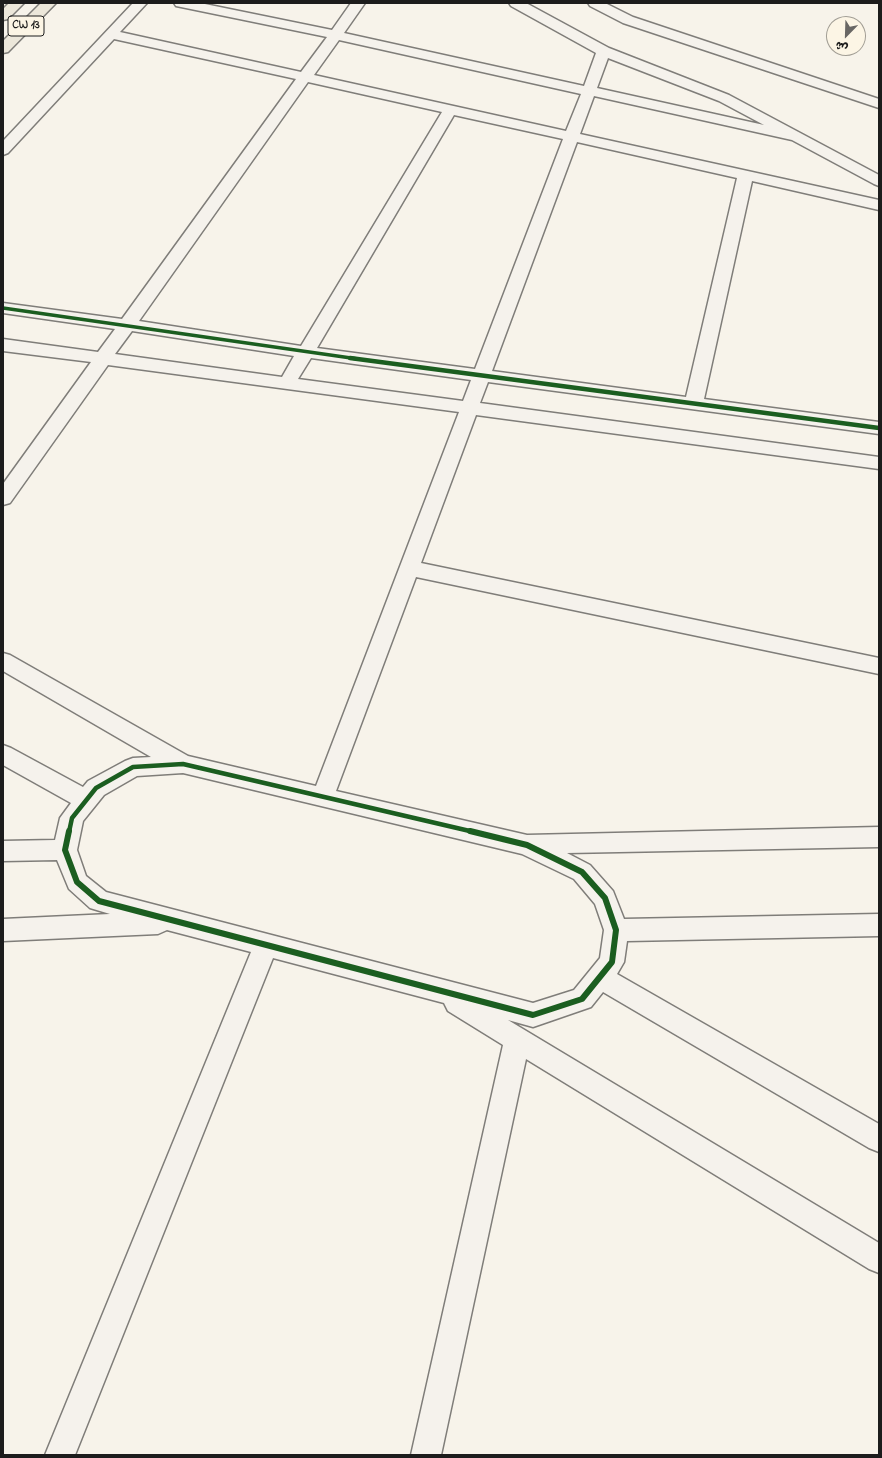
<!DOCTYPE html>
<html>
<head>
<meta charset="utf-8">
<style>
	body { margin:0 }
	#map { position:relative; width:882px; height:1458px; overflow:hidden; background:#f7f3ea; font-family:"Indie Flower","Playpen Sans Arabic",sans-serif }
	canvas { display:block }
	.frame { position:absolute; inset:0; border:4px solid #1c1c1c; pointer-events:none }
	.north { position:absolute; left:826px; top:16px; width:40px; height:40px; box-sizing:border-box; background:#fcf5e5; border:1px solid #a29e95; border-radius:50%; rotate:203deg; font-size:11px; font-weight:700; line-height:16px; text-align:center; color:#1c1c1c }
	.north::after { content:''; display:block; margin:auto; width:14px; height:18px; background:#696764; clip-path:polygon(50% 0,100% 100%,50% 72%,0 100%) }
</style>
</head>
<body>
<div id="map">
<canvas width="882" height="1458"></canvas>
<div class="frame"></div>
<div class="north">ش</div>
</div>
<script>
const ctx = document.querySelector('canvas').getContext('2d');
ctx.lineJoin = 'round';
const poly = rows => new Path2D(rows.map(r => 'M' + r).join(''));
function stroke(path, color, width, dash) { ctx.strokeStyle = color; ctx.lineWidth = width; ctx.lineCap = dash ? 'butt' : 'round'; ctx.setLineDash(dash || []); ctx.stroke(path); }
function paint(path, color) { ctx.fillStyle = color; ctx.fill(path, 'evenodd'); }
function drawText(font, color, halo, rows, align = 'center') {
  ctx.font = font + ' "Indie Flower",sans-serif'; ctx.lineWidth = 3.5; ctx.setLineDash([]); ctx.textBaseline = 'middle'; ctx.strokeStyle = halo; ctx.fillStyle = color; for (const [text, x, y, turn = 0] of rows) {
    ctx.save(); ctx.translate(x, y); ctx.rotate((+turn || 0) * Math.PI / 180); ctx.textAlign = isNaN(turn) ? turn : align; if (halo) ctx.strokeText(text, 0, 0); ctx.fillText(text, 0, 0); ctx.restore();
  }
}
const minor = poly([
	[133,3,147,3,120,32,301,72,327,37,181,7,176,6,174,3,200,3,332,30,351,3,365,3,344,33,584,86,596,53,511,6,509,3,526,3,609,48,729,95,879,175,879,186,874,184,792,140,594,96,580,134,879,200,879,210,752,181,704,399,879,422,879,434,488,382,480,403,879,457,879,469,476,415,421,563,879,658,879,674,416,577,336,791,527,835,879,827,879,847,567,853,590,865,613,891,624,919,879,914,879,936,627,941,624,962,617,974,879,1124,879,1152,869,1148,603,992,591,1007,533,1027,508,1020,879,1243,879,1273,869,1269,526,1059,441,1455,411,1455,503,1045,448,1011,444,1003,273,958,75,1455,45,1455,251,952,167,930,158,934,3,941,3,919,110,914,90,908,69,889,57,860,3,861,3,841,55,840,60,818,71,803,3,765,3,745,11,748,83,787,88,781,125,761,133,758,151,757,3,671,3,653,10,655,188,756,316,786,459,412,108,365,10,503,3,505,3,484,91,362,3,351,3,339,98,352,115,329,3,313,3,303,122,319,296,79,114,39,8,153,3,155,3,141,133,3],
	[339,40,581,94,566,131,314,75,339,40],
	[608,58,719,101,764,125,597,88,608,58],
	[308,82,442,112,301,346,139,321,308,82],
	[454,115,563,139,475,369,317,348,454,115],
	[577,142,737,178,686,397,492,371,577,142],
	[132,331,294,356,282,377,115,354,132,331],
	[311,358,471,380,463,401,298,379,311,358],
	[183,773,522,854,574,879,595,904,604,930,600,958,574,990,533,1003,106,892,86,876,77,850,83,821,104,795,137,776,183,773],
	[588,3,605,3,633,17,879,99,879,108,623,23,590,6,588,3]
]);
const trunk = poly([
	[9,3,24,3,8,19,3,20,3,9,9,3],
	[41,3,56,3,8,52,3,53,3,41,41,3]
]);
stroke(minor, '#7f7d79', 3);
stroke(trunk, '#7f7d79', 3);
paint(minor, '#f5f2ec');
paint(trunk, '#ece7da');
stroke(poly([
	[3,308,358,359]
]), '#1b5e20', 3.5);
stroke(poly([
	[350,358,879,428],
	[69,832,72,818,96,788,133,767,183,764,474,832]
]), '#1b5e20', 4.5);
stroke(poly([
	[69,831,65,850,77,882,99,901,533,1015,582,999,612,962,616,930,605,898,582,872,527,845,470,831]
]), '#1b5e20', 6);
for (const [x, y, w] of [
	[26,26,36]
]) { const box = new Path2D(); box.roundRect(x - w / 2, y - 10, w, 20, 3); ctx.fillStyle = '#fcf5e5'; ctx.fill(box); stroke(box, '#1c1c1c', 1); }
drawText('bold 12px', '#1c1c1c', null, [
	["CW 13",26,26]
]);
</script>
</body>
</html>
